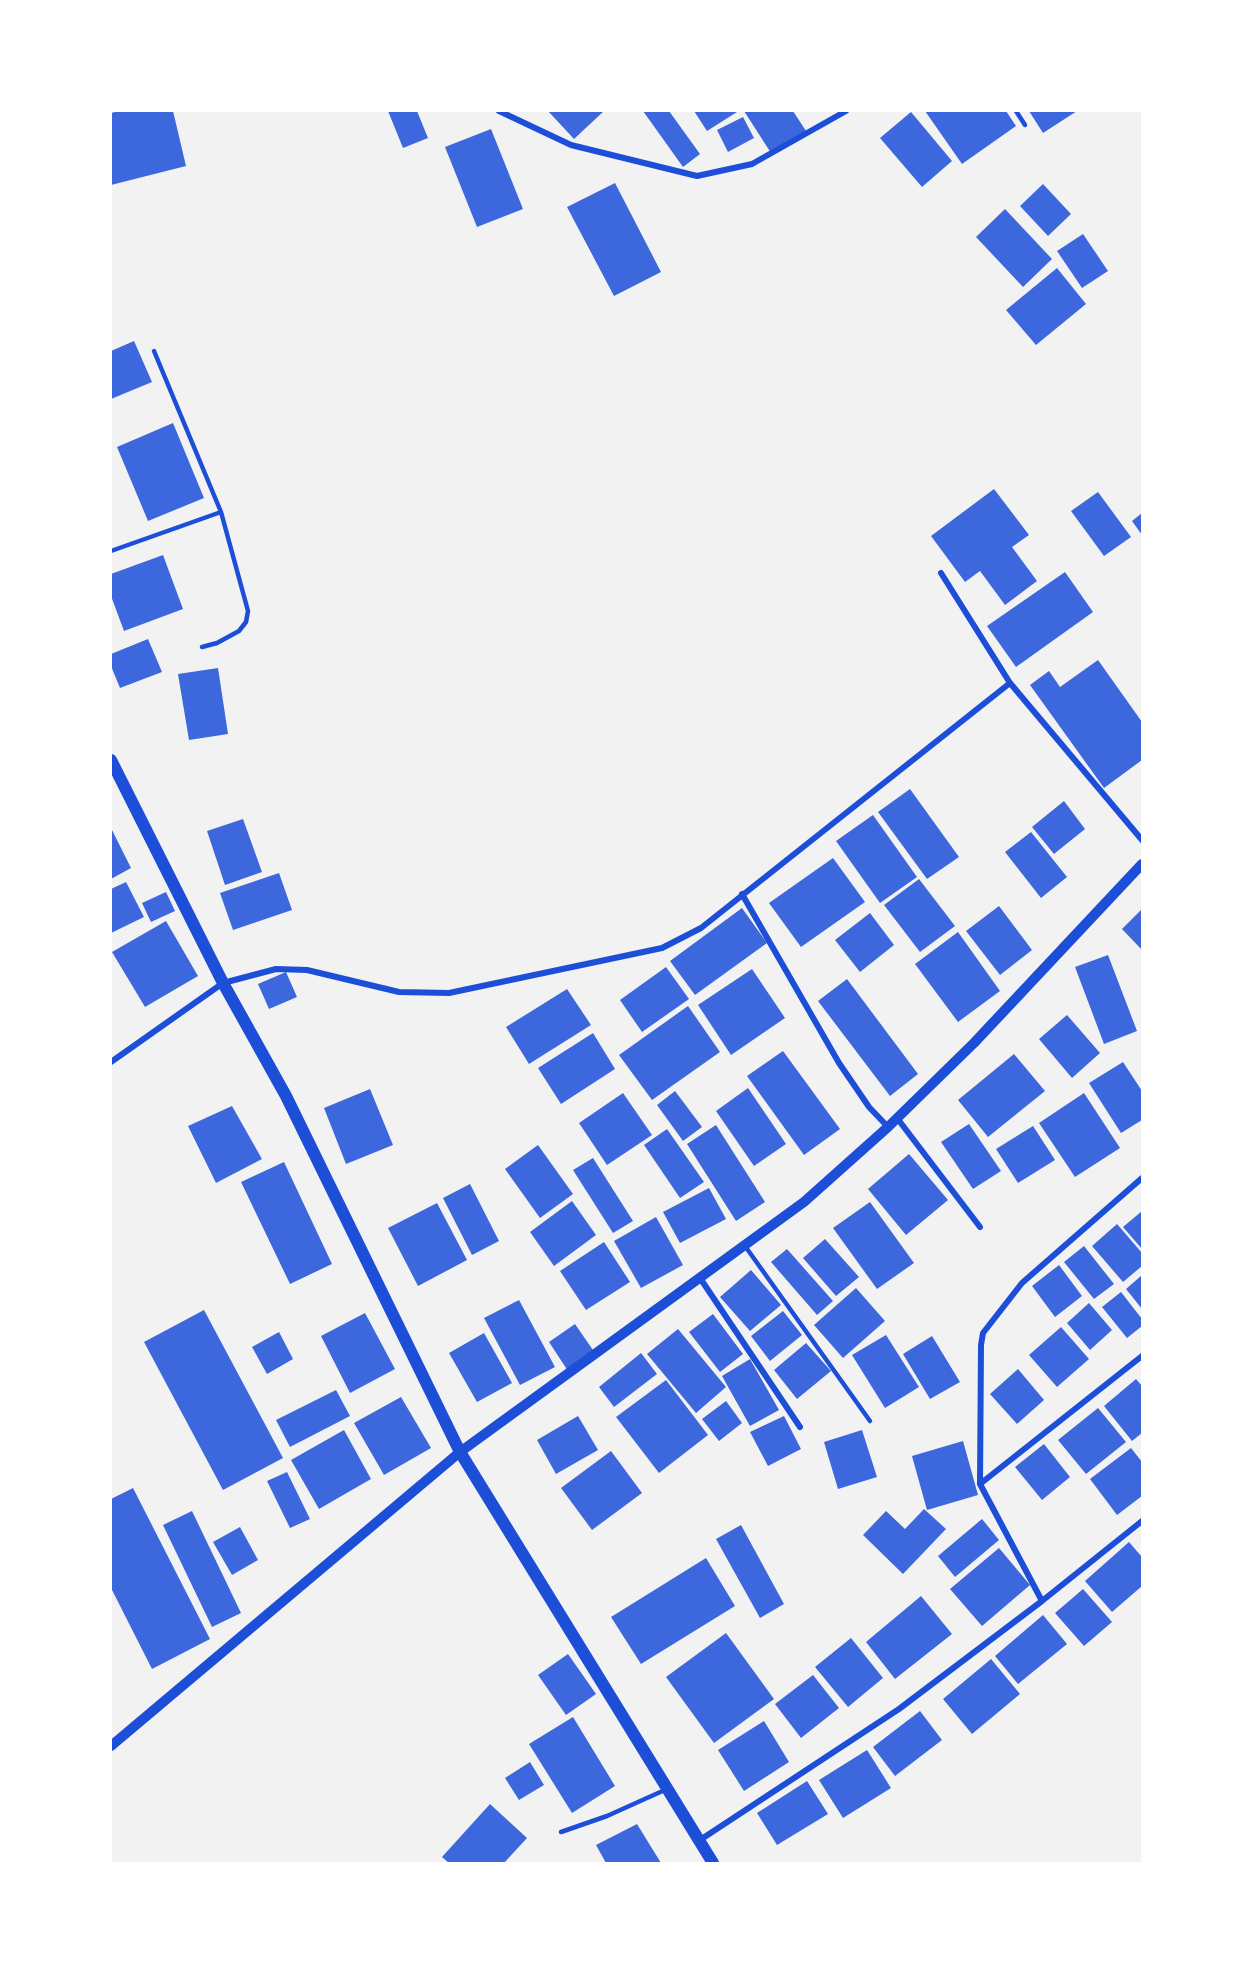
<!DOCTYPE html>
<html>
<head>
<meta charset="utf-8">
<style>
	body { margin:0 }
	#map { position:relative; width:1253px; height:1974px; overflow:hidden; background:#f2f2f2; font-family:"Work Sans",sans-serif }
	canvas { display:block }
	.frame { position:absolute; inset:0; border:112px solid #fff; pointer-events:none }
</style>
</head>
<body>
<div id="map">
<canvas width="1253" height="1974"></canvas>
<div class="frame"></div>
</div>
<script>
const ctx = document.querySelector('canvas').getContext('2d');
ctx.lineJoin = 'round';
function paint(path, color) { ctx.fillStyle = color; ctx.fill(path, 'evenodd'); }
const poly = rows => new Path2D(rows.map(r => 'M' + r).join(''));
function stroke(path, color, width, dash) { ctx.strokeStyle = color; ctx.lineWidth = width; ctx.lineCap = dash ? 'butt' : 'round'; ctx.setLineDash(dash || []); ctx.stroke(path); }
paint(poly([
	[119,111,173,111,186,166,111,185,111,113],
	[388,111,417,111,428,138,403,148],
	[548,111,604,111,574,139],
	[643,111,669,111,700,154,683,167],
	[694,111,736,111,737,112,707,131],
	[744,111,793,111,806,131,771,153],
	[925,111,1006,111,1016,126,962,164],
	[1029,111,1077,111,1043,133],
	[911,112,952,161,922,187,880,138],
	[743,117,754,138,728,152,717,130],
	[491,129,523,209,477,227,445,147],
	[615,183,661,272,614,296,567,207],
	[1043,184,1071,214,1048,236,1020,206],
	[1005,209,1052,259,1023,287,976,237],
	[1083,234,1108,271,1082,288,1057,251],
	[1057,268,1086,304,1036,345,1006,310],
	[134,341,152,382,111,399,111,351],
	[173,423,204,498,148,521,117,447],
	[994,489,1029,535,1012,547,1037,581,1005,605,980,571,965,582,931,536],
	[1098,492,1131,537,1104,556,1071,511],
	[1142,513,1142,535,1132,521],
	[163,555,183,609,124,631,111,596,111,574],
	[1065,572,1093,612,1016,667,987,626],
	[148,639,162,672,120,688,111,666,111,654],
	[1098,660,1142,722,1142,760,1104,788,1030,685,1049,671,1060,687],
	[218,668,228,734,189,740,178,674],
	[910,789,959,857,927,879,878,812],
	[1064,801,1085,829,1054,854,1032,827],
	[873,815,917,877,880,903,836,841],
	[243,819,262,872,225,885,207,831],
	[111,828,131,868,111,879],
	[1031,832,1067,877,1041,898,1005,852],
	[833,858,865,902,801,947,769,903],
	[279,873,292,910,233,930,220,893],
	[919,879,955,926,920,952,884,905],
	[126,882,144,917,111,933,111,889],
	[166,892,175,911,151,922,142,903],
	[999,906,1032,950,1000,975,966,931],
	[742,908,767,943,695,995,670,961],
	[1142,909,1142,950,1122,929],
	[870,913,894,945,860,972,835,940],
	[166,921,198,976,145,1007,112,952],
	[958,932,1000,991,958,1022,915,964],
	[1108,955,1137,1031,1104,1044,1075,967],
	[666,967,689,999,642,1032,620,1000],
	[752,969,785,1018,731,1055,698,1005],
	[286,972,297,997,269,1009,258,984],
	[847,979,918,1074,890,1096,818,1001],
	[567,989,591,1025,529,1064,506,1027],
	[688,1006,720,1052,652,1100,619,1055],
	[1067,1015,1100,1053,1072,1078,1039,1039],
	[593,1033,615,1069,561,1104,538,1068],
	[783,1051,840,1129,804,1155,747,1076],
	[1014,1054,1045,1091,988,1137,958,1100],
	[1123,1062,1142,1091,1142,1120,1121,1133,1089,1083],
	[748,1088,786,1144,754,1166,716,1111],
	[370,1089,393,1145,346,1164,324,1108],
	[675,1091,702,1127,683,1141,657,1105],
	[623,1093,652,1135,607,1165,579,1123],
	[1084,1093,1120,1148,1075,1177,1039,1123],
	[232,1106,262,1159,216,1183,188,1126],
	[969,1124,1001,1171,973,1189,941,1142],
	[716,1125,765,1202,736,1221,687,1144],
	[1033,1126,1055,1160,1018,1183,996,1149],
	[667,1129,704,1182,680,1198,644,1145],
	[538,1145,573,1194,540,1218,505,1169],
	[909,1154,948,1200,906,1235,868,1189],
	[593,1158,633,1221,613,1233,573,1170],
	[284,1162,332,1264,290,1284,241,1182],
	[470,1184,499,1241,472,1255,443,1198],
	[709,1188,726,1219,680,1243,663,1212],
	[572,1201,596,1235,554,1266,530,1232],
	[870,1202,914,1263,877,1289,833,1228],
	[437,1203,467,1260,418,1286,388,1228],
	[1142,1211,1142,1249,1123,1227],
	[656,1217,683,1265,641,1288,614,1241],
	[1117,1224,1142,1253,1142,1266,1123,1282,1092,1246],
	[825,1239,859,1277,836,1296,803,1258],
	[604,1242,630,1282,586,1310,560,1271],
	[1084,1246,1114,1284,1094,1299,1064,1262],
	[787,1249,833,1301,817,1315,771,1262],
	[1059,1265,1082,1296,1055,1317,1032,1286],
	[751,1270,781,1305,750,1331,720,1297],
	[1142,1275,1142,1309,1126,1289],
	[856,1288,885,1321,843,1358,814,1325],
	[1121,1292,1142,1319,1142,1326,1127,1338,1102,1307],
	[519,1300,555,1367,520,1385,484,1318],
	[1089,1303,1112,1330,1090,1350,1067,1323],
	[204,1310,283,1458,223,1490,144,1342],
	[783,1311,802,1335,770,1361,751,1336],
	[365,1313,395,1369,350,1393,321,1336],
	[713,1314,743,1354,720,1372,689,1332],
	[575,1324,595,1353,568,1371,549,1342],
	[1061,1327,1089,1359,1057,1387,1029,1355],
	[678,1329,726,1387,696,1413,647,1354],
	[279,1332,293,1359,267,1374,252,1347],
	[484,1333,512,1383,477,1402,449,1353],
	[886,1335,919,1387,885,1408,852,1355],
	[932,1336,960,1382,930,1399,903,1354],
	[806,1343,831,1371,797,1399,774,1370],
	[641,1353,657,1374,614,1407,599,1387],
	[750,1359,779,1410,750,1426,722,1376],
	[1018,1369,1044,1400,1017,1424,990,1394],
	[1136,1379,1142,1386,1142,1433,1132,1441,1104,1406],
	[666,1380,708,1435,659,1473,616,1417],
	[336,1390,350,1416,290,1447,276,1420],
	[401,1397,431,1448,384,1475,354,1423],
	[726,1401,742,1423,719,1441,702,1419],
	[1098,1408,1126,1442,1086,1474,1058,1440],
	[578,1416,598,1450,556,1474,537,1440],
	[784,1416,801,1449,768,1466,750,1432],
	[344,1430,371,1479,319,1509,291,1460],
	[862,1430,877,1477,838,1489,824,1442],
	[963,1441,978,1495,927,1510,912,1456],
	[1044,1444,1070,1477,1042,1500,1015,1467],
	[1131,1448,1142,1462,1142,1496,1117,1515,1090,1479],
	[611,1451,642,1493,592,1530,561,1488],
	[287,1472,310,1519,290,1528,267,1481],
	[133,1488,210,1639,152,1669,111,1588,111,1499],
	[924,1509,946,1529,903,1574,863,1535,886,1511,905,1529],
	[192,1511,241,1613,212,1627,163,1525],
	[982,1519,999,1540,955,1577,938,1556],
	[741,1525,784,1604,760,1618,716,1539],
	[240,1527,258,1560,232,1575,213,1542],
	[1129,1542,1142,1557,1142,1586,1112,1612,1085,1581],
	[999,1548,1030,1585,982,1626,950,1589],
	[706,1558,735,1606,641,1664,611,1617],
	[1083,1589,1112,1622,1084,1646,1055,1613],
	[921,1596,952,1634,895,1679,866,1642],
	[1043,1615,1067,1644,1018,1684,995,1656],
	[726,1633,774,1699,714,1743,666,1677],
	[851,1638,883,1678,848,1707,815,1667],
	[568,1654,596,1694,566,1715,538,1675],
	[991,1659,1020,1694,972,1734,943,1699],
	[813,1675,839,1708,801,1738,775,1704],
	[920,1711,942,1740,895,1776,873,1747],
	[573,1717,615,1786,572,1813,529,1744],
	[764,1721,789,1762,744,1791,718,1750],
	[867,1750,891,1788,843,1818,819,1780],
	[530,1762,544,1785,519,1800,505,1778],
	[807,1781,828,1814,777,1845,757,1813],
	[490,1804,527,1838,504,1863,449,1863,442,1857],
	[637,1824,661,1863,606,1863,596,1845]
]), '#3d67dc');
stroke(poly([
	[1016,111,1025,125],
	[111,551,221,512,154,351],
	[202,647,217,643,239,631,246,622,248,611,221,512],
	[745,1246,870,1421],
	[561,1832,607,1816,667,1789]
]), '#1d4ed8', 4.5);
stroke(poly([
	[499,111,571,145,697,176,752,164,846,111],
	[941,573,1010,683,1142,840],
	[742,894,839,1063,869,1107,888,1127],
	[111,1062,223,983,276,969,307,970,399,992,449,993,662,948,701,928,1010,683],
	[897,1118,980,1227],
	[700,1278,800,1427],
	[980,1484,1142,1356],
	[1042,1601,980,1484,981,1345,983,1333,1022,1283,1142,1178],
	[700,1840,899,1709,1042,1601,1142,1521]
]), '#1d4ed8', 6);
stroke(poly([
	[111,1746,460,1452,804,1202,888,1127,974,1043,1142,864]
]), '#1d4ed8', 10);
stroke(poly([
	[111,760,223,983,286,1096,460,1452,713,1863]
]), '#1d4ed8', 12);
</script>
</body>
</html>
